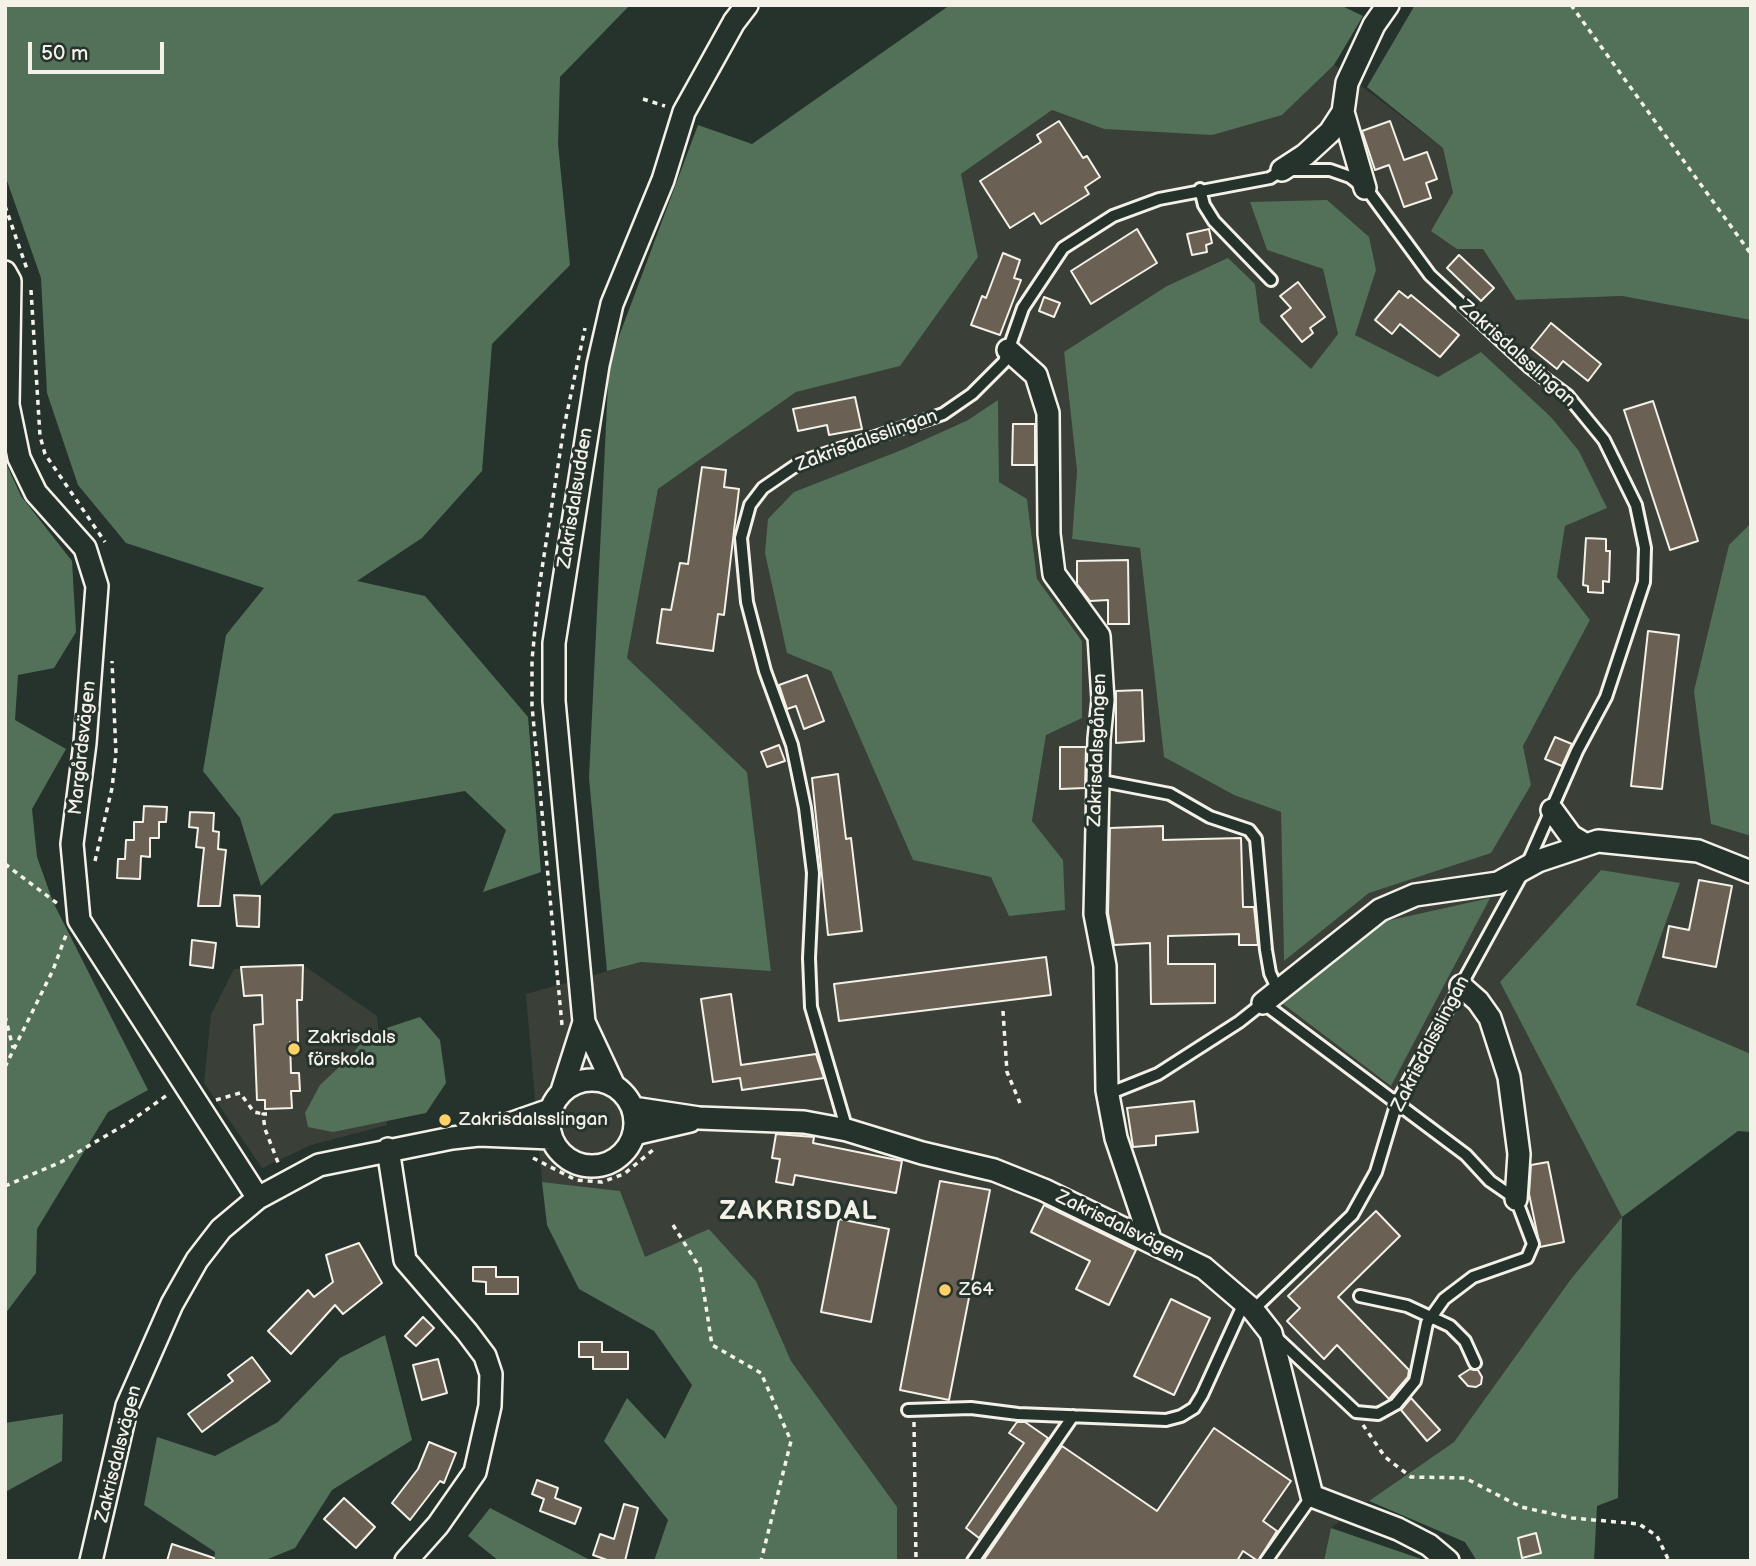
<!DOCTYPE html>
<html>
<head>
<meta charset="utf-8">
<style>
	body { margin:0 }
	#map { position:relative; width:1756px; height:1566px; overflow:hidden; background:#26332d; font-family:"Balsamiq Sans",sans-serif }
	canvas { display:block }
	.frame { position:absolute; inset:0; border:7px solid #f4f1e8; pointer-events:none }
	.scale { position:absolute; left:28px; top:42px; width:136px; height:32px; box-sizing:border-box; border:4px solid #f4f1e8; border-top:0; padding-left:9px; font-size:21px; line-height:24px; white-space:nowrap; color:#f4f1e8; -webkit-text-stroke:5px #26332d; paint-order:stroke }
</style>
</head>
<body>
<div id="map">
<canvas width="1756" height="1566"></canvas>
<div class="frame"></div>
<div class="scale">50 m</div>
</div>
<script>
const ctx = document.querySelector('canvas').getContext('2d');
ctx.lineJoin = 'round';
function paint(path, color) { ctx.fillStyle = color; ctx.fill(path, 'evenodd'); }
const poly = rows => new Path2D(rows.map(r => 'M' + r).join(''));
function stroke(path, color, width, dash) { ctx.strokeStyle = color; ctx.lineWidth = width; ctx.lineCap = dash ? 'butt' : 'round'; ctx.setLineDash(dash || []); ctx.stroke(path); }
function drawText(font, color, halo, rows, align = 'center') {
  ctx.font = font + ' "Balsamiq Sans",sans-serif'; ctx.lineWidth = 6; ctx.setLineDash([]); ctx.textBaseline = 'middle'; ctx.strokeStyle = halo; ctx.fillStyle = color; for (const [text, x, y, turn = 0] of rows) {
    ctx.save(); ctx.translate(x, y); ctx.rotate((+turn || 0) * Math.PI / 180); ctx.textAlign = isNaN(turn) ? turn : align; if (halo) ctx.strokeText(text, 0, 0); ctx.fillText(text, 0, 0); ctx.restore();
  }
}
paint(poly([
	[1334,65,1443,148,1453,193,1457,249,1483,249,1516,300,1622,296,1751,320,1751,523,1729,545,1711,824,1751,836,1751,1054,1635,1005,1679,884,1601,870,1500,982,1622,1217,1571,1279,1454,1442,1332,1527,1324,1561,893,1561,896,1506,791,1361,756,1281,709,1229,644,1258,619,1191,542,1182,526,994,641,962,771,970,747,772,627,658,658,489,796,392,900,366,978,257,961,174,1052,110,1104,129,1282,115],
	[1250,202,1376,270,1354,335,1438,377,1481,352,1551,417,1579,451,1606,508,1565,526,1557,577,1590,620,1523,746,1531,785,1491,852,1369,893,1284,961,1281,812,1234,795,1164,757,1140,548,1072,539,1077,471,1064,352,1255,284,1260,322,1311,370,1338,334,1323,269,1267,250],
	[998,400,999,482,1027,499,1037,579,1082,641,1046,735,1032,821,1063,860,991,877,913,860,831,671,794,492,904,449,968,420],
	[303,965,377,1016,387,1125,311,1145,262,1168,204,1083,211,1015,234,969]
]), '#3a4038');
paint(poly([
	[5,5,630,5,560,77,558,144,570,265,492,344,482,471,422,538,357,581,425,596,528,717,541,872,483,892,506,830,465,791,334,814,261,886,240,818,203,771,226,635,264,588,126,543,78,485,47,393,41,278,5,175],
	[950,5,1340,5,1363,16,1334,65,1282,115,1212,135,1104,129,1052,110,961,174,978,257,900,366,796,392,658,489,627,658,747,772,771,971,641,962,607,971,589,778,609,363,698,125,752,144],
	[1415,5,1751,5,1751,320,1622,296,1516,300,1483,249,1457,249,1431,231,1453,193,1443,148,1367,87],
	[1327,200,1369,237,1376,270,1355,335,1438,377,1481,352,1551,417,1579,451,1607,508,1565,526,1557,577,1590,620,1523,746,1531,785,1491,853,1369,893,1284,961,1281,812,1234,795,1164,757,1140,548,1072,539,1077,471,1064,352,1167,286,1228,258,1255,284,1260,322,1311,369,1338,334,1323,269,1267,250,1250,202],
	[998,400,999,482,1027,499,1037,579,1082,641,1082,718,1046,735,1032,821,1063,860,1065,910,1009,916,991,877,913,860,831,671,787,653,765,553,768,519,794,492,904,449,968,420],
	[5,461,21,496,72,561,76,632,54,668,18,675,15,720,66,749,32,809,37,857,53,902,148,1090,108,1112,37,1229,36,1273,5,1314],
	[1751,523,1751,836,1711,824,1694,691,1729,545],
	[1601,870,1680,883,1636,1005,1751,1054,1751,1132,1738,1131,1622,1217,1618,1498,1597,1506,1594,1561,1477,1561,1465,1542,1369,1501,1454,1442,1571,1279,1622,1217,1500,982],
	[1490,898,1391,1086,1278,1000,1382,922],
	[420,1017,440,1040,446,1083,426,1113,333,1132,308,1127,305,1113,320,1085,351,1056,368,1034],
	[542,1182,620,1191,645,1257,709,1229,756,1281,791,1361,897,1507,897,1561,654,1561,668,1520,604,1441,627,1398,665,1439,692,1385,654,1331,579,1289,547,1225],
	[385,1335,412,1440,332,1490,295,1548,263,1561,214,1561,215,1552,144,1505,157,1437,215,1456,278,1422,340,1358],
	[63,1414,62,1461,7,1491,5,1496,5,1423],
	[490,1508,592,1561,499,1561,468,1536],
	[1331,1528,1424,1560,1425,1561,1324,1561]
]), '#537159');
const building = poly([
	[1059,121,1083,158,1087,156,1100,177,1085,187,1089,194,1041,224,1034,213,1010,228,980,181,1041,142,1037,135,1059,121],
	[1390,121,1404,160,1427,152,1437,179,1426,183,1431,198,1404,207,1389,165,1375,170,1362,131,1390,121],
	[1137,229,1157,263,1091,304,1071,271,1137,229],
	[1209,229,1212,243,1206,245,1207,252,1192,255,1187,234,1209,229],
	[1003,253,1020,260,1014,278,1021,280,1000,335,971,325,982,296,986,298,1003,253],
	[1459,255,1494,288,1481,301,1447,268,1459,255],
	[1298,282,1325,317,1310,328,1313,333,1302,342,1281,316,1291,308,1280,296,1298,282],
	[1399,291,1408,298,1411,295,1459,335,1440,357,1400,324,1392,334,1375,320,1399,291],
	[1044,297,1060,303,1054,317,1039,311,1044,297],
	[1551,323,1601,364,1588,381,1563,361,1557,369,1531,348,1551,323],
	[855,397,862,429,829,435,827,425,798,431,793,409,855,397],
	[1653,401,1698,541,1670,550,1624,410,1653,401],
	[1013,424,1035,424,1035,465,1012,465,1013,424],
	[702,467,726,470,724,487,739,489,724,615,718,614,713,651,657,643,662,609,671,610,680,563,688,564,702,467],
	[1586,538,1606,539,1606,551,1610,551,1609,582,1603,581,1603,593,1588,592,1588,586,1583,585,1586,538],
	[1128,560,1129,624,1108,624,1108,600,1090,601,1077,584,1077,561,1128,560],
	[1648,631,1679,635,1662,789,1631,786,1648,631],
	[807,675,824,721,804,729,796,706,787,709,779,685,807,675],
	[1142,690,1144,741,1116,743,1116,691,1142,690],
	[1555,737,1572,744,1562,766,1545,759,1555,737],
	[779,745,785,761,767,767,761,752,779,745],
	[1060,747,1086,747,1085,788,1060,789,1060,747],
	[838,774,846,839,851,838,862,931,828,935,812,778,838,774],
	[144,806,167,807,166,822,159,822,159,838,150,838,150,857,141,856,140,879,117,878,118,859,125,859,126,840,134,840,134,822,143,822,144,806],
	[190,812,214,813,213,831,219,832,218,849,226,850,220,906,198,906,204,848,196,847,198,828,189,827,190,812],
	[1163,826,1163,840,1241,838,1243,907,1254,907,1258,945,1239,945,1239,934,1168,936,1168,964,1215,964,1215,1003,1151,1004,1150,943,1114,945,1108,913,1110,828,1163,826],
	[1699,880,1732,886,1716,967,1663,957,1669,926,1689,930,1699,880],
	[234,895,260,896,259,927,237,926,234,895],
	[192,940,216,943,213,968,190,965,192,940],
	[1046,957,1051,995,839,1021,834,984,1046,957],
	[303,965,302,1000,297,1000,298,1042,290,1042,291,1073,299,1073,300,1091,291,1091,292,1108,265,1109,265,1100,257,1100,254,1025,263,1024,262,995,244,996,241,967,303,965],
	[731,994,741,1065,816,1054,824,1078,742,1090,740,1078,713,1082,701,999,731,994],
	[1194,1101,1198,1132,1156,1136,1156,1145,1133,1147,1127,1108,1194,1101],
	[776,1134,814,1137,813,1143,902,1161,896,1193,795,1175,793,1185,776,1182,780,1159,772,1158,776,1134],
	[1548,1162,1564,1242,1540,1247,1529,1194,1531,1165,1548,1162],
	[940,1181,990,1190,949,1400,900,1390,940,1181],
	[1044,1205,1136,1250,1109,1305,1076,1289,1090,1261,1031,1232,1044,1205],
	[1376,1211,1400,1236,1338,1297,1409,1370,1408,1377,1389,1399,1337,1345,1324,1359,1287,1321,1300,1308,1288,1296,1376,1211],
	[839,1219,889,1229,871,1322,821,1312,839,1219],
	[359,1243,382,1283,343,1314,335,1305,291,1354,268,1331,308,1290,314,1297,333,1282,326,1255,359,1243],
	[473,1267,496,1267,496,1277,518,1277,518,1294,486,1294,486,1282,473,1281,473,1267],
	[1171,1299,1210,1318,1174,1395,1134,1376,1171,1299],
	[423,1317,434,1328,416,1346,405,1336,423,1317],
	[579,1342,602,1342,602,1352,628,1352,628,1369,593,1369,593,1357,579,1357,579,1342],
	[252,1357,270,1381,202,1432,188,1414,233,1381,228,1375,252,1357],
	[438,1359,447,1393,422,1400,413,1365,438,1359],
	[1470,1369,1478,1370,1482,1377,1481,1384,1476,1387,1468,1386,1459,1376,1470,1369],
	[1411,1398,1440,1430,1427,1441,1401,1410,1411,1398],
	[1017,1422,1025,1422,1048,1438,979,1538,966,1528,1024,1443,1009,1433,1017,1422],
	[1214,1428,1291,1481,1263,1521,1277,1531,1258,1561,1243,1551,1237,1561,983,1561,1062,1446,1157,1511,1214,1428],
	[429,1442,456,1453,444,1483,440,1481,410,1520,392,1503,418,1469,429,1442],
	[537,1480,558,1488,555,1498,581,1508,575,1524,540,1511,544,1499,532,1494,537,1480],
	[344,1498,375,1527,356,1548,324,1519,344,1498],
	[624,1504,638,1508,625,1561,610,1561,593,1555,600,1534,614,1539,624,1504],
	[1536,1533,1541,1553,1522,1558,1518,1538,1536,1533],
	[172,1544,214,1558,214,1561,167,1561,172,1544]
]);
paint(building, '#6a6053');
stroke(building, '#f4f1e8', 2);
const service = poly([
	[1200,189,1204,205,1214,221,1271,280],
	[1097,780,1170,794,1210,817,1249,830,1256,839,1266,950,1270,973,1278,990],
	[1108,1094,1158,1074,1239,1022,1263,1003,1466,1155,1490,1181,1516,1199,1533,1244,1527,1258,1473,1277,1444,1299,1427,1323,1415,1381,1396,1404,1378,1414,1356,1412,1276,1337],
	[847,1130,811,1007,809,958,813,873,805,808,792,745,765,671,747,602,741,538,750,505,763,488,801,462,943,414,972,394,1004,362,1023,308,1063,248,1113,216,1159,199,1270,178,1282,170,1330,170,1350,177,1369,192,1430,275,1528,366,1568,396,1604,440,1636,505,1645,548,1644,582,1606,697,1577,751,1526,867,1397,1102,1376,1172,1352,1215,1253,1310],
	[1360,1296,1407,1306,1450,1326,1465,1341,1475,1363],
	[908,1410,971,1408,1018,1414,1166,1420,1181,1416,1194,1408,1202,1395,1244,1303],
	[973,1561,1073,1416],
	[1266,1561,1312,1496]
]);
const minor = poly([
	[1343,112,1365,188],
	[1282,170,1305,155,1330,132,1343,112,1347,83,1374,25,1388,5],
	[5,272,10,281,8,405,19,458,36,493,85,548,97,586,85,743,72,844,79,920,258,1198],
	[1008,350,1036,375,1048,413,1049,534,1054,574,1099,636,1103,700,1099,739,1095,914,1105,966,1107,1090,1116,1138,1151,1242],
	[1552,810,1571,836,1586,845],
	[1461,986,1478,1001,1490,1018,1509,1077,1519,1154,1516,1199],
	[1263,1003,1380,910,1415,895,1498,883,1538,861,1598,841,1698,851,1751,872],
	'549 1123a43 43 0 1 1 86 0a43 43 0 1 1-86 0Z',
	[614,1086,584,1022,554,701,554,643,598,365,612,304,663,180,684,112,734,22,747,5],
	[562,1091,584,1022],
	[633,1108,699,1118,804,1122,847,1130,922,1153,994,1170,1044,1190,1204,1268,1253,1310,1271,1333,1312,1496,1398,1529,1429,1545,1448,1561],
	[490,1131,550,1110],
	[634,1134,690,1121],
	[388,1149,405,1260,467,1332,485,1356,491,1374,490,1406,475,1472,438,1525,406,1561],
	[91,1561,127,1406,172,1304,197,1260,221,1229,258,1198,319,1165,452,1138,479,1135,551,1138]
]);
stroke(service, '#f4f1e8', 16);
stroke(minor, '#f4f1e8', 26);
stroke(poly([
	[1571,5,1751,254],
	[643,99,665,106],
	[5,206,28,272],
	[31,290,40,436,45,454,105,542],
	[95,861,112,788,116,754,112,661],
	[5,864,58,904],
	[1003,1011,1007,1072,1020,1103],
	[5,1016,13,1048],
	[562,1025,532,706,532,660,539,588,564,427,585,328],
	[5,1067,53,970,66,935],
	[216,1100,240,1093,254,1112,263,1114],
	[267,1114,263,1114,265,1129,279,1165],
	[533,1158,576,1180,602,1182,624,1174,653,1150],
	[5,1186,61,1162,128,1123,170,1093],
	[673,1225,700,1268,712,1345,761,1373,791,1441,761,1561],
	[914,1422,916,1561],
	[1363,1425,1385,1457,1411,1477,1465,1478,1521,1507,1572,1518,1639,1524,1657,1536,1669,1561]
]), '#f4f1e8', 3.5, [5, 5]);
stroke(service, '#26332d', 10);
stroke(minor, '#26332d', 21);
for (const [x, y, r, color] of [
	[294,1049,7,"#ffd166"],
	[445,1120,7,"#ffd166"],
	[945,1290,7,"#ffd166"]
]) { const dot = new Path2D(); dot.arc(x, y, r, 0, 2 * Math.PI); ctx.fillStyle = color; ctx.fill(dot); stroke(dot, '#26332d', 2.5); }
drawText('19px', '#f4f1e8', '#26332d', [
	["Zakrisdalsslingan",1517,354,42],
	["Zakrisdalsslingan",867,441,-20],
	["Zakrisdalsudden",576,498,-81],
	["Margårdsvägen",83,748,-84],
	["Zakrisdalsgången",1098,750,-88],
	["Zakrisdalsslingan",1431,1044,-63],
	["Zakrisdalsvägen",1120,1227,26],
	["Zakrisdalsvägen",119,1454,-76]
]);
drawText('19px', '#f4f1e8', '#26332d', [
	["Zakrisdals",308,1038],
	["förskola",308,1060],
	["Zakrisdalsslingan",459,1120],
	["Z64",959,1290]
], 'left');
ctx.letterSpacing = '2px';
drawText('bold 26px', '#f4f1e8', '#26332d', [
	["ZAKRISDAL",799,1212]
]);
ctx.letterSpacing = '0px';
</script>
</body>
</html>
